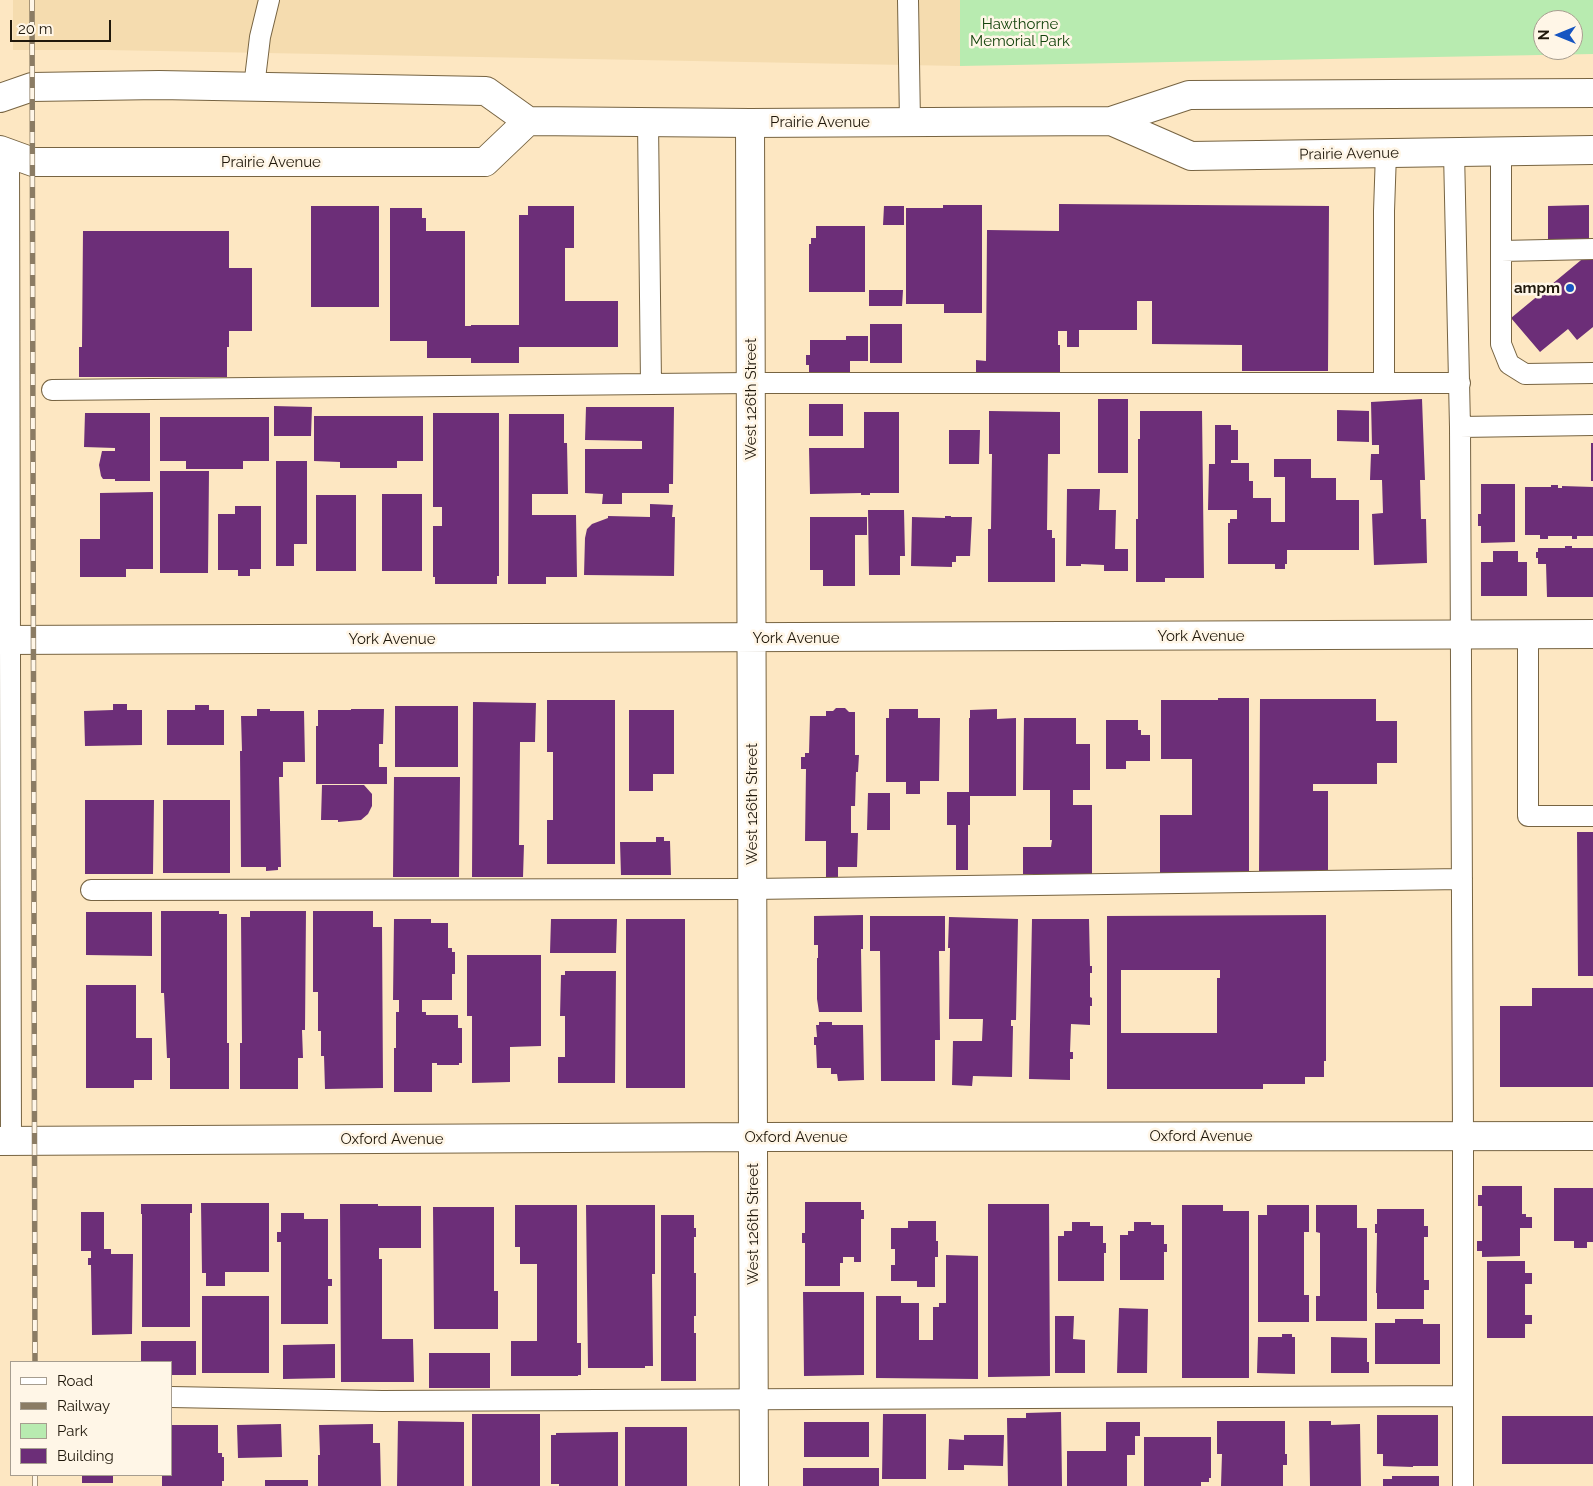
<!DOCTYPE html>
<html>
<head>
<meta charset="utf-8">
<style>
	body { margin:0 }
	#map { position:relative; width:1593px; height:1486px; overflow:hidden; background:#fde7c2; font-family:Raleway,sans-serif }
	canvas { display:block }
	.legend { position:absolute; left:10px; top:1361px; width:162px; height:115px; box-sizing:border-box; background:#fff6e7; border:1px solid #a69d8f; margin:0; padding:6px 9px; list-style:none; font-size:15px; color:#20180b }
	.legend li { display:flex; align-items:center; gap:10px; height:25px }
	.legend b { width:25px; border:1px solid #a69d8f }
	.north { position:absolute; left:1533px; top:10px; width:50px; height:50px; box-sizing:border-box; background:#fff6e7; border:1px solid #a69d8f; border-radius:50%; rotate:270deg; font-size:14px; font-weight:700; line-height:20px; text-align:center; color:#20180b }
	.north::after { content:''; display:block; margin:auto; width:18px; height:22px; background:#1755c1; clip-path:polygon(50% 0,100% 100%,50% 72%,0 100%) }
	.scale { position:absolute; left:10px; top:20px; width:101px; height:22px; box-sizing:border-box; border:2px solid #20180b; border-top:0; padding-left:6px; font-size:15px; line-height:18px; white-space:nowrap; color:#20180b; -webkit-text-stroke:4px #fff6e7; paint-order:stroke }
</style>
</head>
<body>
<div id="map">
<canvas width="1593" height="1486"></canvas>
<ul class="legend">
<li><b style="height:6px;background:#fff"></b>Road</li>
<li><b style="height:6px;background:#8b7c64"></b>Railway</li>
<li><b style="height:14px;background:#b8ebb0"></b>Park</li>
<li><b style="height:14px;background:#6c2e78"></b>Building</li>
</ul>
<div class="north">N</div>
<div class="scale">20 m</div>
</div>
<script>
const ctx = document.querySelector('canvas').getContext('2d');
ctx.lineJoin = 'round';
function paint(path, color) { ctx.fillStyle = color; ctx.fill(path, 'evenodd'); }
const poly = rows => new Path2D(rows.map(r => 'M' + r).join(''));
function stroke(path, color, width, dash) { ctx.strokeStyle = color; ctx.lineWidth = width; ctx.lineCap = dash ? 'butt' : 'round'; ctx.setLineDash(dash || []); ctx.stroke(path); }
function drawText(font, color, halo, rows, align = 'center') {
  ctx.font = font + ' Raleway,sans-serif'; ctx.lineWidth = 5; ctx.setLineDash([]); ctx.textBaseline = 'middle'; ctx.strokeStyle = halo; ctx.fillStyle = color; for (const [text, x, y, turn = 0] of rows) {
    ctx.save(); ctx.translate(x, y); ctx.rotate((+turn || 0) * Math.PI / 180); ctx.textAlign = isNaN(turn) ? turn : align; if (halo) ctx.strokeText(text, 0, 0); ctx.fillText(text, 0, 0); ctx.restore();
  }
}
paint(poly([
	[13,0,960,0,960,66,106,50,13,50]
]), '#f5dcaf');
paint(poly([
	[960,0,1593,0,1593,54,960,66],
	[1543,20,1573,20,1573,50,1543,50]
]), '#b8ebb0');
paint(poly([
	[1059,204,1329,206,1328,371,1242,371,1242,345,1152,344,1152,301,1137,301,1137,330,1079,330,1079,347,1067,347,1067,331,1058,331,1058,345,1060,345,1060,377,976,376,976,360,986,361,987,230,1059,231],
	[943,205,982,205,982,313,944,313,944,304,906,304,906,208,943,208],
	[1589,205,1589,243,1548,243,1548,206],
	[311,206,379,206,379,307,311,307],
	[528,206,574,206,574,248,565,248,565,301,618,301,618,347,519,347,519,363,471,363,471,358,427,358,427,341,390,341,390,208,422,208,422,218,426,218,426,231,465,231,465,326,471,326,471,325,519,325,519,215,528,215],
	[884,206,904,206,904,225,883,225],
	[816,226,865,226,865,292,809,292,809,244,811,244,811,238,816,238],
	[83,231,229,231,229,268,252,268,252,331,229,331,229,347,227,347,227,377,79,377,79,347,82,347],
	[1586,256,1593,258,1593,327,1577,340,1568,329,1540,352,1511,318],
	[869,290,903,290,902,306,869,306],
	[870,324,902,324,902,363,870,363],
	[846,336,868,336,868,361,850,361,850,375,809,375,809,365,806,365,806,355,810,355,810,340,846,340],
	[1098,399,1128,399,1128,473,1098,473],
	[1422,399,1425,480,1420,480,1421,519,1426,519,1427,563,1374,565,1372,514,1383,513,1382,480,1370,480,1371,454,1379,454,1379,445,1372,445,1371,402],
	[809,404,843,404,843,436,809,436],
	[274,406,312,407,311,436,274,436],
	[586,407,674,407,673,484,669,484,669,493,622,493,622,504,602,504,603,494,585,493,585,449,642,449,642,441,585,440],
	[1337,410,1369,411,1369,442,1337,441],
	[989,411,1060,412,1060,454,1048,454,1047,530,1052,530,1052,538,1055,538,1055,582,988,582,988,529,991,529,992,454,989,454],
	[1140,411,1202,411,1204,578,1165,578,1165,582,1136,582,1136,519,1138,519,1138,439,1140,439],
	[864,412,899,412,899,493,870,493,870,495,861,495,861,493,810,494,809,448,864,448],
	[85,413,150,413,150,481,115,481,115,479,103,479,101,476,99,465,102,451,115,451,115,448,84,447],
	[433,413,499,413,499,576,497,576,497,584,435,584,435,577,433,577,433,526,442,526,442,507,433,507],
	[509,414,564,414,564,443,567,443,568,494,532,494,532,515,576,515,577,577,546,577,546,584,508,584],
	[314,416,423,416,423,461,397,461,397,468,340,468,340,462,314,461],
	[160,417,269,417,269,461,243,461,243,469,186,469,186,461,160,461],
	[1215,425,1231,425,1231,430,1238,430,1238,460,1231,460,1231,463,1249,463,1249,481,1253,481,1253,498,1271,498,1271,522,1285,522,1285,477,1274,477,1274,459,1311,459,1311,478,1336,478,1336,500,1359,500,1359,550,1287,550,1287,564,1285,564,1285,569,1275,569,1275,564,1228,564,1228,523,1230,523,1230,519,1237,519,1237,510,1208,510,1209,464,1215,464],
	[949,430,980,430,979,464,949,464],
	[1591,443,1593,443,1593,481,1591,481],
	[276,461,307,461,307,544,294,544,294,566,276,566],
	[160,471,209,471,208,573,160,573],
	[1481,484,1515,484,1515,542,1481,543,1481,526,1478,526,1478,514,1481,514],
	[1551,485,1558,485,1558,488,1562,488,1562,486,1593,487,1593,536,1577,536,1577,539,1572,539,1572,536,1548,536,1548,539,1540,539,1540,535,1525,535,1525,487,1551,487],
	[1067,489,1100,489,1099,510,1116,510,1115,549,1128,549,1128,571,1104,571,1104,565,1081,564,1081,566,1066,566],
	[153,492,153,569,126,569,126,577,80,577,80,539,100,539,100,493],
	[382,494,422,494,422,571,382,571],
	[316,495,356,495,356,571,316,571],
	[650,504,673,505,672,517,675,517,674,576,584,575,585,538,587,529,592,524,608,518,608,516,650,517],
	[235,506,261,506,261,569,250,569,250,576,238,576,238,570,218,570,218,514,235,514],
	[868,510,904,510,905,556,900,556,900,575,869,575],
	[945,516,951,516,951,517,972,517,970,556,956,556,956,562,952,562,952,567,911,566,912,517,945,518],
	[810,517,867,517,867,535,855,535,855,586,823,586,823,570,810,570],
	[1565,546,1572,546,1572,548,1593,548,1593,597,1547,597,1546,564,1538,564,1538,558,1536,558,1536,552,1538,552,1538,548,1565,548],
	[1493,551,1518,551,1518,562,1527,562,1527,596,1481,596,1481,562,1493,562],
	[1218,698,1249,698,1249,875,1160,875,1160,815,1192,815,1192,759,1161,759,1161,700,1218,700],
	[1260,699,1376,699,1376,721,1397,721,1397,763,1377,763,1377,784,1313,784,1313,791,1328,791,1328,872,1259,872],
	[547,700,615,700,615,864,547,864,547,820,553,820,553,752,547,752],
	[473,702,536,703,535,742,520,742,519,845,524,845,523,877,472,877],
	[113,704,127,704,127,710,142,710,142,745,85,746,84,711,113,710],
	[195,705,209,705,209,710,224,710,224,745,167,745,167,710,195,710],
	[395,706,458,706,458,767,395,767],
	[836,708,845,708,849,712,855,712,855,755,859,755,858,772,856,772,855,806,851,806,851,833,858,833,857,867,838,867,838,878,826,878,826,841,805,841,806,769,801,769,801,757,805,757,805,753,809,753,810,716,826,716,826,711,833,711],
	[257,709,270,709,270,711,304,711,305,762,283,762,283,777,279,777,281,867,278,867,278,870,266,871,266,867,241,867,240,751,242,751,241,716,257,716],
	[351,709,384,709,383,744,379,744,379,767,387,767,387,784,316,784,316,726,318,726,318,710,351,710],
	[889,709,918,709,918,718,940,718,939,781,920,781,920,794,906,794,906,782,886,782,886,718,889,718],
	[997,709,997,719,1016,718,1016,796,970,796,970,825,968,825,968,870,956,870,956,825,947,825,947,792,969,792,969,718,970,718,970,710],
	[629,710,674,710,674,774,653,774,653,791,629,791],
	[1024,718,1076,718,1076,744,1090,744,1090,790,1073,790,1073,805,1092,805,1092,874,1023,874,1023,847,1051,847,1052,840,1050,840,1050,790,1023,790],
	[1106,720,1138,720,1138,730,1141,730,1141,735,1150,735,1150,761,1126,761,1126,769,1106,769],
	[394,777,460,777,459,877,393,877],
	[322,785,364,785,372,794,372,806,368,814,361,820,338,822,338,820,321,820],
	[868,793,890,793,890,830,867,830],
	[85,800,154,800,153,874,85,874],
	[163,800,230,800,230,873,163,873],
	[1577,832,1593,832,1593,976,1578,976],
	[656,837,664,837,664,841,670,841,671,875,621,875,620,842,656,842],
	[161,911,219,911,219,914,227,914,227,1043,229,1043,229,1089,170,1089,170,1058,167,1058,164,993,161,993],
	[250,911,306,911,305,1030,302,1030,303,1058,298,1058,298,1089,240,1089,240,1043,242,1043,241,917,250,917],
	[313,911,373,911,373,927,382,927,383,1088,325,1089,324,1056,321,1056,321,1031,318,1031,318,992,313,992],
	[86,912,152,912,152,956,86,955],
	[863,915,863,949,861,949,862,1012,819,1012,817,999,817,958,818,958,818,945,814,945,814,916],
	[1326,915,1326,1061,1324,1061,1324,1077,1305,1077,1305,1084,1263,1084,1263,1089,1107,1089,1107,916],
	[1121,970,1220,970,1220,978,1217,978,1217,1033,1121,1033],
	[870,916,945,916,945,951,939,951,940,1040,935,1040,935,1081,881,1081,880,951,870,951],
	[949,917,1018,919,1016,1020,1011,1020,1011,1026,1013,1026,1012,1077,973,1076,972,1086,952,1085,953,1041,982,1041,983,1019,949,1019,950,948,948,948],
	[394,919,431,919,431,923,448,923,448,948,452,948,452,952,455,952,455,974,452,974,452,1000,422,1000,422,1012,426,1012,426,1015,458,1015,458,1028,462,1028,462,1063,459,1063,459,1065,437,1065,437,1063,432,1063,432,1092,394,1092,394,1048,396,1048,396,1012,399,1012,399,1000,393,1000],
	[551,919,617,919,616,953,550,953],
	[626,919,685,919,685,1088,626,1088],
	[1032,919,1089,919,1090,966,1092,966,1092,973,1090,973,1090,997,1092,998,1092,1006,1090,1006,1090,1025,1071,1024,1070,1052,1073,1052,1073,1059,1070,1059,1070,1080,1029,1079],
	[467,955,541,955,541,1046,510,1047,510,1082,472,1083,472,1016,467,1016],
	[565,971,616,971,615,1083,558,1083,558,1057,565,1057,565,1016,560,1016,561,975,565,975],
	[86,985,136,985,136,1038,152,1038,152,1080,134,1080,134,1088,86,1088],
	[1532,988,1593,988,1593,1087,1500,1087,1500,1006,1532,1006],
	[819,1022,832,1022,832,1025,863,1025,864,1080,838,1081,837,1074,831,1074,831,1068,817,1068,816,1045,814,1045,814,1037,817,1037,816,1025,819,1025],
	[1482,1186,1522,1186,1522,1214,1526,1214,1526,1217,1532,1217,1532,1228,1520,1228,1520,1256,1482,1257,1482,1251,1477,1251,1477,1241,1482,1241,1482,1206,1478,1206,1478,1195,1482,1195],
	[1554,1188,1593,1188,1593,1242,1587,1242,1587,1248,1574,1248,1574,1241,1554,1241],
	[805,1202,861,1202,861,1210,864,1210,864,1219,861,1219,861,1262,854,1262,854,1257,843,1257,843,1263,840,1263,840,1286,805,1286,805,1243,802,1243,802,1233,805,1233],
	[201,1203,269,1203,269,1272,225,1272,225,1286,206,1286,206,1273,202,1273],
	[141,1204,192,1204,192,1213,190,1213,190,1327,142,1327,142,1214,141,1214],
	[340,1204,378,1204,378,1206,421,1206,421,1248,379,1248,379,1259,382,1259,382,1339,413,1339,414,1382,341,1382],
	[988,1204,1049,1204,1050,1376,988,1377],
	[515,1205,577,1205,577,1343,581,1343,581,1375,578,1375,578,1376,511,1376,511,1341,537,1341,537,1264,520,1264,520,1247,515,1247],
	[586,1205,655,1205,655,1274,652,1274,653,1366,645,1366,645,1368,588,1368],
	[1182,1205,1223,1205,1223,1211,1249,1211,1249,1378,1182,1378],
	[1267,1205,1309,1205,1309,1232,1304,1232,1304,1295,1309,1295,1309,1322,1258,1322,1258,1215,1267,1215],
	[1316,1205,1357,1205,1357,1228,1367,1228,1367,1321,1316,1321,1316,1296,1320,1296,1320,1233,1316,1232],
	[433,1207,494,1207,494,1291,498,1291,498,1329,434,1329],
	[1377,1209,1424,1209,1424,1226,1428,1226,1428,1237,1424,1237,1424,1280,1429,1280,1429,1290,1424,1290,1424,1309,1377,1309,1377,1293,1376,1293,1377,1233,1375,1233,1375,1224,1377,1224],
	[81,1212,104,1212,104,1249,111,1249,111,1254,133,1254,132,1334,92,1335,91,1265,88,1265,88,1258,91,1258,91,1251,81,1251],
	[281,1213,304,1213,304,1219,328,1219,328,1279,332,1279,332,1286,328,1286,328,1324,281,1324,281,1242,277,1242,277,1232,281,1232],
	[661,1215,694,1215,694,1228,696,1228,696,1237,694,1237,694,1273,696,1273,696,1316,694,1316,694,1333,696,1333,696,1381,661,1381],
	[908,1221,936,1221,936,1241,938,1241,938,1257,935,1257,935,1287,917,1287,917,1281,891,1281,891,1265,895,1265,895,1249,891,1249,891,1228,908,1228],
	[1072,1222,1090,1222,1090,1226,1103,1226,1103,1243,1106,1243,1106,1253,1104,1253,1104,1281,1058,1281,1058,1236,1064,1236,1064,1231,1072,1231],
	[1134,1222,1151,1222,1151,1225,1164,1225,1164,1244,1167,1244,1167,1252,1164,1252,1164,1280,1120,1280,1120,1235,1128,1235,1128,1231,1134,1231],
	[946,1255,978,1256,978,1379,876,1378,876,1296,901,1296,901,1303,919,1303,919,1340,933,1340,933,1307,939,1307,939,1303,946,1303],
	[1487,1261,1525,1261,1525,1273,1532,1273,1532,1284,1525,1284,1525,1315,1532,1315,1532,1324,1525,1324,1525,1338,1487,1338],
	[803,1292,864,1292,864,1375,804,1376],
	[202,1296,269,1296,269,1373,202,1373],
	[1119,1308,1148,1309,1147,1373,1117,1373],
	[1055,1316,1074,1316,1073,1339,1085,1340,1085,1373,1055,1373],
	[1395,1319,1423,1319,1423,1324,1440,1324,1440,1364,1375,1364,1375,1323,1395,1323],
	[1282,1334,1292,1334,1292,1337,1295,1337,1295,1374,1257,1373,1258,1337,1282,1337],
	[1331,1337,1367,1338,1367,1362,1369,1362,1369,1373,1331,1373],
	[141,1341,196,1341,196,1375,171,1375,171,1362,141,1362],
	[335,1344,335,1378,283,1379,283,1345],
	[429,1353,490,1353,490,1388,429,1388],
	[1061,1412,1062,1486,1008,1486,1007,1418,1026,1418,1026,1413],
	[472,1414,540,1414,540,1486,472,1486],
	[883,1414,926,1414,926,1479,882,1479],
	[1377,1415,1438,1415,1438,1466,1413,1466,1413,1467,1383,1466,1383,1454,1377,1454],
	[1502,1416,1593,1416,1593,1464,1502,1464],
	[398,1421,464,1422,464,1486,397,1486],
	[1217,1421,1285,1421,1285,1454,1287,1454,1287,1465,1283,1465,1283,1486,1221,1486,1222,1454,1217,1454],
	[1309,1421,1331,1421,1331,1425,1360,1424,1361,1486,1310,1486],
	[804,1422,869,1422,869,1457,804,1457],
	[1106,1422,1140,1422,1140,1436,1135,1436,1135,1455,1127,1455,1127,1486,1067,1486,1067,1451,1106,1451],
	[281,1424,282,1457,238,1458,237,1425],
	[373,1424,373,1443,380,1443,381,1486,318,1486,318,1455,320,1455,319,1425],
	[171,1425,218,1425,218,1453,222,1453,222,1457,224,1457,224,1481,222,1481,222,1486,162,1486,162,1475,171,1475],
	[625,1427,687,1427,687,1486,625,1486],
	[618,1432,618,1486,559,1486,559,1484,551,1484,551,1435,556,1435,556,1433],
	[964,1435,1004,1435,1003,1466,964,1465,964,1470,948,1470,949,1439,964,1440],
	[1144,1437,1211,1437,1211,1478,1209,1478,1209,1482,1201,1482,1201,1486,1144,1486],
	[803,1468,879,1468,879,1486,803,1486],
	[82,1475,113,1475,113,1483,82,1483],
	[1392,1476,1439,1476,1439,1486,1383,1486,1383,1479,1392,1479],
	[265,1480,308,1480,308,1486,265,1486]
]), '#6c2e78');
const service = poly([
	[908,0,910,122],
	[254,87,260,37,269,0],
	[648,122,651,384],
	[1501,151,1501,344,1509,364,1525,374,1593,373],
	[1454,152,1460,427,1463,1136,1463,1486],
	[9,154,11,1141],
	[1501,251,1593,249],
	[1384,383,1384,211,1386,153],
	[52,390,751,383,1460,383],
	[1460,427,1593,425],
	[1528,635,1528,816,1593,816],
	[91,890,752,889,1462,879],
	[171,1397,382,1401,1463,1396]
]);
const minor = poly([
	[750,123,754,1486],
	[0,640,1593,634],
	[0,1141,752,1137,1593,1136]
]);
const secondary = poly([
	[0,98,32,87,159,85,486,91,528,121,750,123,1111,121,1189,95,1593,93],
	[1111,121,1191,156,1593,150],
	[0,150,33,162,485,162,528,121]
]);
stroke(service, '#776442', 22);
stroke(minor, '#776442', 30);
stroke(secondary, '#776442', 30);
stroke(service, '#fff', 20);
stroke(minor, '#fff', 28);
stroke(secondary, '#fff', 28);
const rail = poly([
	[32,0,35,1362],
	[35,1475,35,1486]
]);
stroke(rail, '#8b7c64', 5.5);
stroke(rail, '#fff6e7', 4, [11]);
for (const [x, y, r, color] of [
	[1570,288,5,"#1755c1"]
]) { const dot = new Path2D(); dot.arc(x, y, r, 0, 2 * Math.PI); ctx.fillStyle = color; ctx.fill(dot); stroke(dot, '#fff6e7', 2); }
drawText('15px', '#15440d', '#fff6e7', [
	["Hawthorne",1020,24],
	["Memorial Park",1020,41]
]);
drawText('15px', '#20180b', '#fff6e7', [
	["Prairie Avenue",820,122],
	["Prairie Avenue",1349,154,-1],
	["Prairie Avenue",271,162],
	["West 126th Street",751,399,-90],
	["York Avenue",1201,636],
	["York Avenue",796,638],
	["York Avenue",392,639],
	["West 126th Street",752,804,-90],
	["Oxford Avenue",1201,1136],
	["Oxford Avenue",796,1137],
	["Oxford Avenue",392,1139],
	["West 126th Street",753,1224,-90]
]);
drawText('bold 15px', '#20180b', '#fff6e7', [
	["ampm",1560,288]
], 'right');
</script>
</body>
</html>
